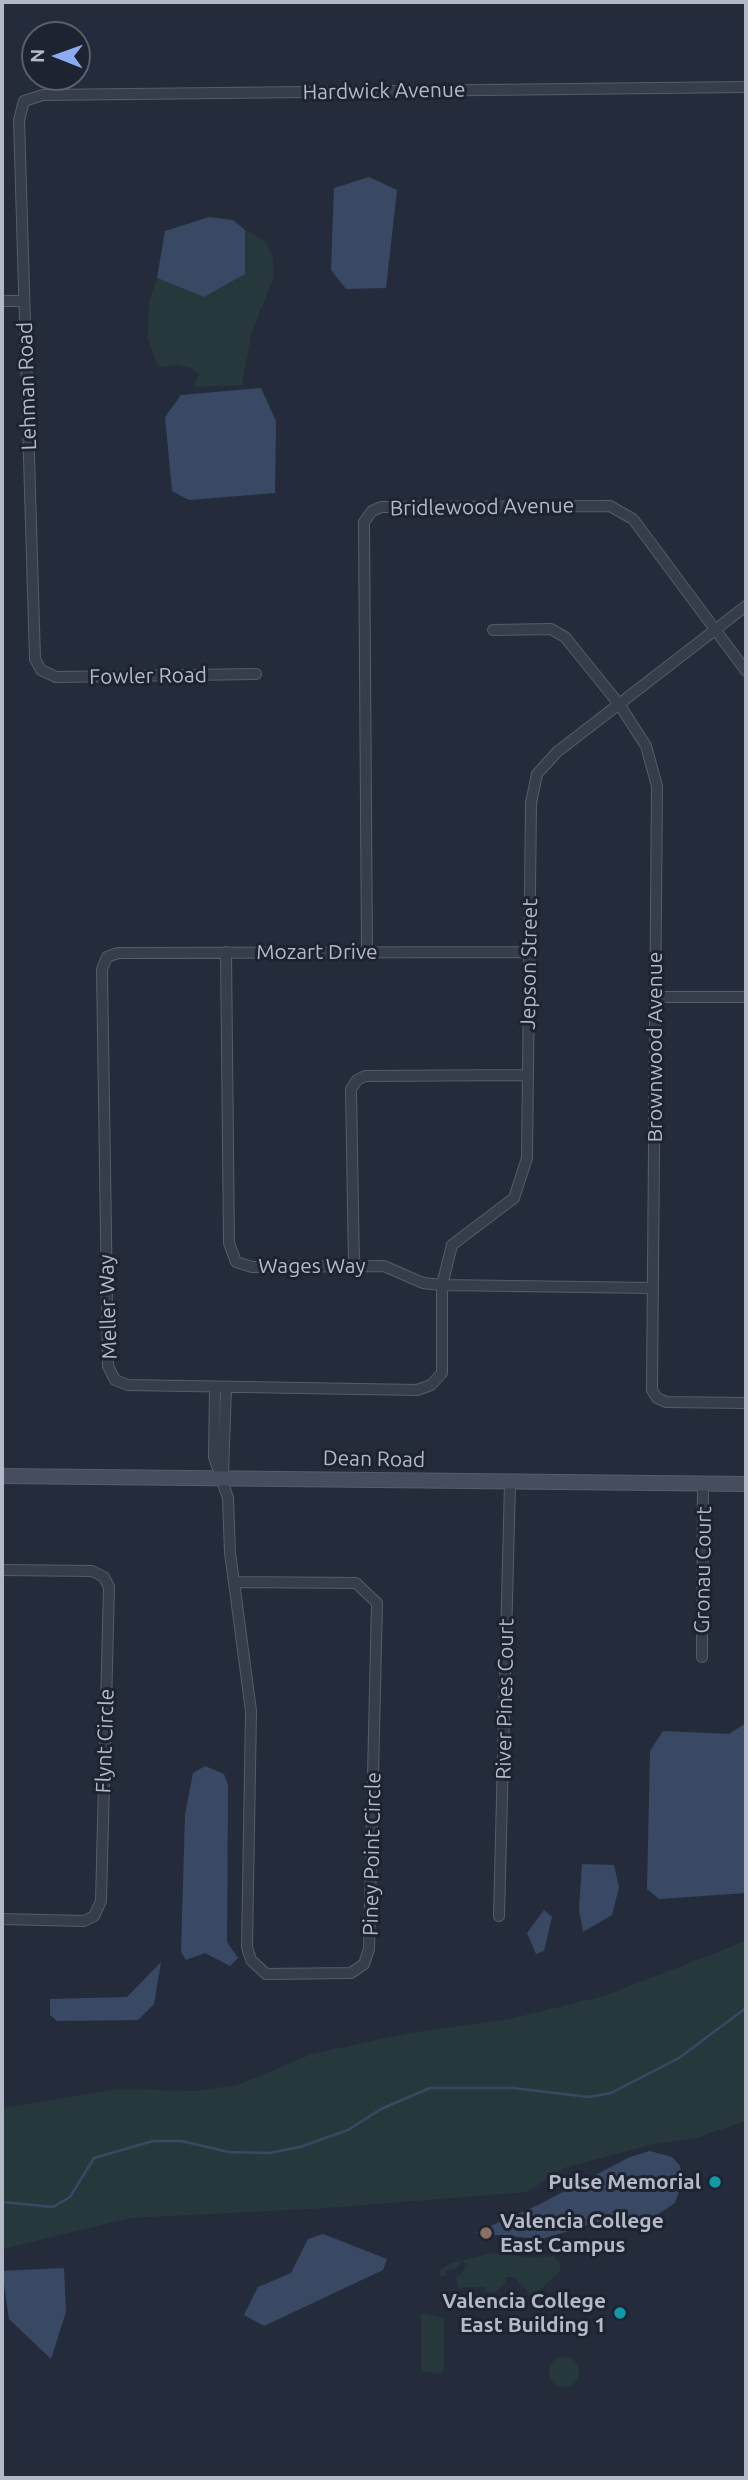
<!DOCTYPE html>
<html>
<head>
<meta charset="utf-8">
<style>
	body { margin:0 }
	#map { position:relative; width:748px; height:2480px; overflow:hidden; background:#242c3b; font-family:Ubuntu,sans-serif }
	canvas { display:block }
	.frame { position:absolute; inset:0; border:4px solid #b3b9c7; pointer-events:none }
	.north { position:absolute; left:21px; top:21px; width:70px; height:70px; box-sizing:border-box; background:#1d2330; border:2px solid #595f6c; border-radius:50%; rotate:271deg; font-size:19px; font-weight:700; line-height:28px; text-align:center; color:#b3b9c7 }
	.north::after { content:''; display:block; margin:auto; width:24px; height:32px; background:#8bacf3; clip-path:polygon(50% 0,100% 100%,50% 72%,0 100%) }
</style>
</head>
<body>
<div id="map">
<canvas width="748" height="2480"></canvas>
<div class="frame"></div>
<div class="north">N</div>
</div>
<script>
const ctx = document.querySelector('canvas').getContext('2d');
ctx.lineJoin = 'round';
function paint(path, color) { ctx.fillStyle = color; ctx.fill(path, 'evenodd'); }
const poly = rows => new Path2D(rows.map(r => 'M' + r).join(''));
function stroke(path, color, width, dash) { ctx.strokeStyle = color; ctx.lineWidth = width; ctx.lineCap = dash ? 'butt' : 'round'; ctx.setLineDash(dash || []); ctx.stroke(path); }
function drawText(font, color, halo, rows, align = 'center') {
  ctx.font = font + ' Ubuntu,sans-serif'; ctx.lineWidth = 6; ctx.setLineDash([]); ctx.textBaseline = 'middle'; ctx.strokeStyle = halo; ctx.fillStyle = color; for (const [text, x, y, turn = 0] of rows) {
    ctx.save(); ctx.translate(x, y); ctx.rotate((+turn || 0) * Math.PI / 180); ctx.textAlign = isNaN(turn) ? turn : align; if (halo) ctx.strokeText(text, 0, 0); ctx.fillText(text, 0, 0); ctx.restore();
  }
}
paint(poly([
	[245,230,265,241,273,258,274,276,251,334,242,385,194,387,199,374,190,368,176,365,158,367,148,338,149,301,157,278,204,297,245,274],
	[746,1941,746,2121,696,2138,654,2144,564,2168,527,2192,327,2208,131,2218,2,2249,2,2108,118,2089,197,2091,237,2085,312,2054,410,2033,510,2019,604,1996],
	[494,2253,533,2258,553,2256,559,2262,561,2270,533,2297,514,2277,505,2277,505,2283,496,2292,485,2292,485,2287,462,2287,459,2290,456,2278,468,2266,463,2261,455,2269,446,2271,446,2276,440,2276,440,2270,451,2263],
	[421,2313,444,2318,444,2370,440,2374,421,2371],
	'549 2372a15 15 0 1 1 30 0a15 15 0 1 1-30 0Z'
]), '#26383c');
paint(poly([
	[369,177,397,190,386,288,346,289,331,270,334,188],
	[209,217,233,220,245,230,245,274,204,297,157,278,165,231],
	[261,388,276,421,275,493,189,500,172,491,165,417,181,395],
	[746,1723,746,1893,659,1899,647,1889,650,1751,663,1731,729,1734],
	[205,1766,224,1774,228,1785,227,1942,238,1958,230,1966,205,1953,186,1960,181,1952,185,1815,193,1773],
	[582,1864,614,1865,619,1887,612,1915,583,1932,579,1909],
	[544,1910,552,1917,544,1951,536,1954,527,1933],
	[161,1962,154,2004,138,2020,57,2021,50,2015,50,1999,127,1997],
	[650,2151,672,2157,680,2166,683,2180,675,2203,654,2217,601,2221,542,2239,475,2233,538,2205,630,2157],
	[323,2234,387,2259,383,2270,264,2326,244,2315,258,2287,291,2273,308,2239],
	[64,2268,66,2312,51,2359,9,2319,2,2271]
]), '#394963');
stroke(poly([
	[2,2202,53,2207,70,2197,94,2158,153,2141,181,2141,229,2152,269,2153,300,2147,348,2130,381,2109,430,2088,513,2088,589,2097,611,2093,679,2058,746,2008]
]), '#394963', 2.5);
const minor = poly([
	[2,301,23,301],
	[493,630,551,629,565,637,619,704,646,746,657,786,652,1390,657,1398,666,1402,746,1403],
	[256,674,56,677,41,670,35,659,19,120,24,101,43,95,746,87],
	[226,952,229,1243,236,1262,252,1267,384,1266,423,1283,442,1285,653,1288],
	[367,952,364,522,372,511,381,507,610,506,633,519,746,671],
	[528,952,118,953,107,957,102,969,108,1366,115,1380,128,1385,417,1390,431,1385,442,1373,442,1285,452,1245,514,1198,527,1158,531,803,537,774,557,752,746,606],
	[656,997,746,997],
	[354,1267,351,1089,357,1080,365,1076,528,1075],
	[215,1388,214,1457,228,1498,230,1553,234,1582,251,1711,247,1947,251,1960,266,1974,351,1973,364,1964,369,1949,377,1603,356,1583,234,1582],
	[223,1475,226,1388],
	[2,1570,92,1571,104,1577,109,1587,101,1901,94,1916,84,1921,2,1919],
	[702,1657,703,1484],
	[499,1916,510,1482]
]);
const secondary = poly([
	[2,1476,746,1484]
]);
stroke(minor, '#565c69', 12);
stroke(secondary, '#565c69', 16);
stroke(minor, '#373e4b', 10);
stroke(secondary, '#464d5e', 14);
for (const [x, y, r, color] of [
	[715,2182,7,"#0f9aa8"],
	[486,2233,7,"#8d6e63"],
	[620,2313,7,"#0f9aa8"]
]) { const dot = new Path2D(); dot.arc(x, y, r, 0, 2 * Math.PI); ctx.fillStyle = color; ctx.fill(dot); stroke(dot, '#1d2330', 2.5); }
drawText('21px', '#b3b9c7', '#1d2330', [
	["Hardwick Avenue",384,91,-1],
	["Lehman Road",27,386,-92],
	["Bridlewood Avenue",482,507,-1],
	["Fowler Road",148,676,-1],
	["Mozart Drive",317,952],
	["Jepson Street",529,964,-89],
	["Brownwood Avenue",655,1047,-90],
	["Wages Way",312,1266],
	["Meller Way",108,1307,-92],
	["Dean Road",374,1459,1],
	["Gronau Court",703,1570,-89],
	["River Pines Court",505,1699,-89],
	["Flynt Circle",105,1741,-88],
	["Piney Point Circle",372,1854,-89]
]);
drawText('bold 21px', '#b3b9c7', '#1d2330', [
	["Pulse Memorial",701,2182],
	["Valencia College",500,2221,"left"],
	["East Campus",500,2245,"left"],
	["Valencia College",606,2301],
	["East Building 1",606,2325]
], 'right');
</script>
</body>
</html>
